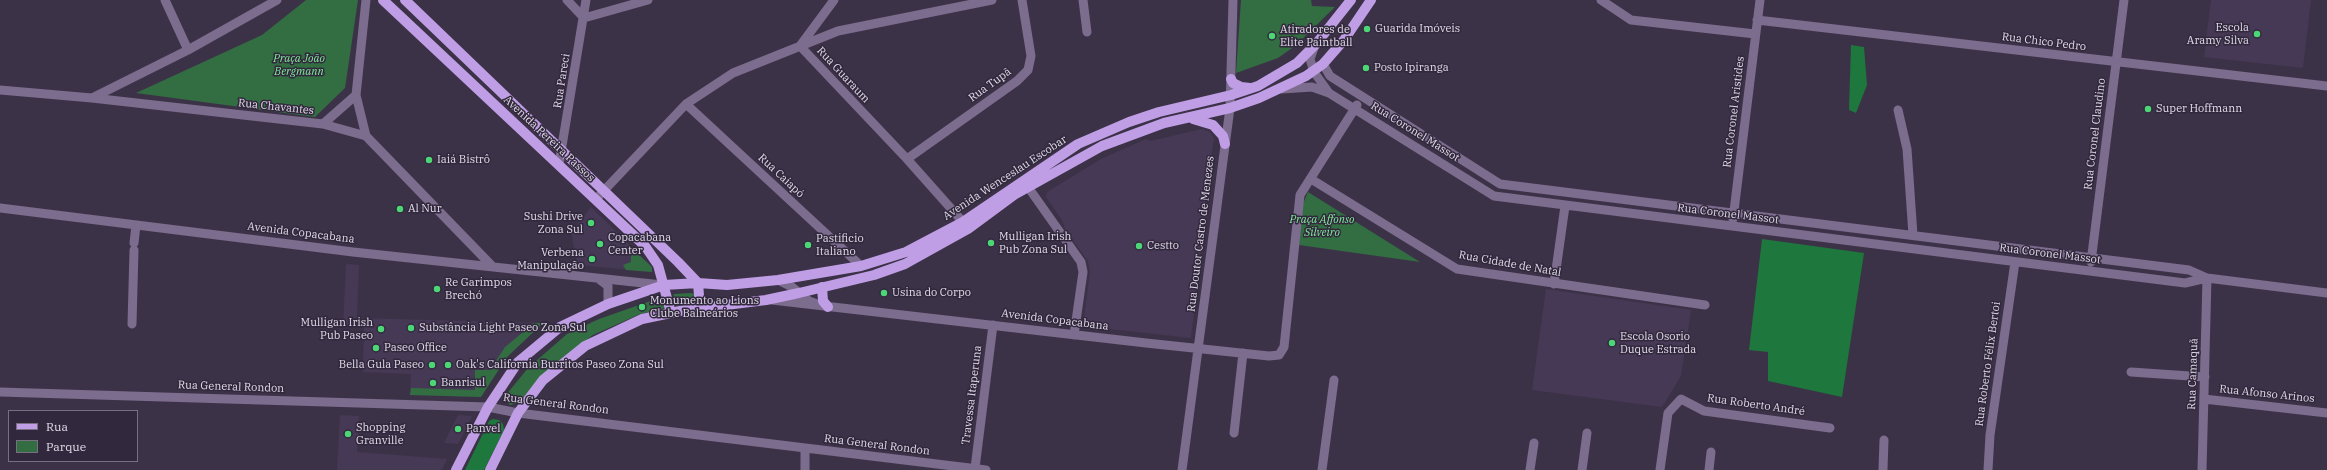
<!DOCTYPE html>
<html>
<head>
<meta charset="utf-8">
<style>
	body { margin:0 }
	#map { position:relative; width:2327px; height:470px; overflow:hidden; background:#3c3248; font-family:"IBM Plex Serif",serif }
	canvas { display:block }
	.legend { position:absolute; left:8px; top:410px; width:130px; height:52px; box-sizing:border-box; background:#32283d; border:1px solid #786f81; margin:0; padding:5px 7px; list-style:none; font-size:12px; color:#e0dae8 }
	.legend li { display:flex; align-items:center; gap:8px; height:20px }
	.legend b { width:20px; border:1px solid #786f81 }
</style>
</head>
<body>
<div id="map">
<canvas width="2327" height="470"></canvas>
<ul class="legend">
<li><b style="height:5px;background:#c09ee5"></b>Rua</li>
<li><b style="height:11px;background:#336d42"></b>Parque</li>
</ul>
</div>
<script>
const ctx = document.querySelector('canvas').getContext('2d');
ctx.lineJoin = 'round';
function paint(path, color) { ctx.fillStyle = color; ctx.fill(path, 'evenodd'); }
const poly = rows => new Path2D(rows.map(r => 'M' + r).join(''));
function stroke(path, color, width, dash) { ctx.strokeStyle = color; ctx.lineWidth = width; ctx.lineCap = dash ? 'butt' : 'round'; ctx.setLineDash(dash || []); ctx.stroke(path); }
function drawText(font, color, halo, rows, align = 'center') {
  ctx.font = font + ' "IBM Plex Serif",serif'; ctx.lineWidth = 3; ctx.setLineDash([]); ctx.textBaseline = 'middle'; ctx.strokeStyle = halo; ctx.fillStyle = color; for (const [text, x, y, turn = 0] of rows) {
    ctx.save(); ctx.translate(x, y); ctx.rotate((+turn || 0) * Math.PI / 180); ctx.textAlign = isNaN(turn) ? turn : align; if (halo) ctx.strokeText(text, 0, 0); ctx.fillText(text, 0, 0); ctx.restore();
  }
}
paint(poly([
	[2211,0,2311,0,2303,68,2204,57],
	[1202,129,1210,132,1214,139,1205,192,1206,206,1191,338,1083,326,1090,271,1088,261,1066,231,1062,220,1046,197,1047,192,1101,159,1146,139,1150,141],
	[591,207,652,267,652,272,578,265,571,233],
	[346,264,359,265,357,318,543,323,507,357,481,397,410,395,411,374,363,372,364,327,343,326],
	[1546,289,1691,310,1681,376,1662,407,1532,390],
	[340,415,359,416,357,452,447,459,442,470,337,470],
	[458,415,472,416,458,444,444,443]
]), '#463955');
paint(poly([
	[306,0,358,0,345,88,315,117,136,93,262,35],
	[1241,0,1311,0,1312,6,1335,7,1295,46,1278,58,1236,73],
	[1308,192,1420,262,1299,245,1302,206],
	[631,255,639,255,652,267,652,272,626,270,623,265,631,262],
	[691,293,694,294,693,304,677,306,672,301,674,294],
	[662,297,665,308,640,314,593,335,553,366,535,383,519,403,510,405,506,400,506,395,528,368,567,334,599,319],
	[534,323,543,323,507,357,481,397,410,395,411,388,475,390,475,370,490,370,505,347]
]), '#336d42');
paint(poly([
	[1851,45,1864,47,1867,85,1856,113,1849,110],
	[1762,239,1864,253,1842,397,1768,381,1768,352,1749,350],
	[493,419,499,420,503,424,504,430,484,470,465,470,489,421]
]), '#1e773c');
stroke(poly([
	[165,0,188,50],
	[567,0,584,18,648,0],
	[1083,0,1087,32],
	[1601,0,1631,20,1755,34],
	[1757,20,2327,86],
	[1315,45,1310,59,1314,72,1329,93,1494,196,2185,283,2207,278],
	[800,46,907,159,963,222],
	[800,46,834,0],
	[1323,64,1330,76,1500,184,2189,270,2207,278,2327,293],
	[1282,89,1312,87,1329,93],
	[0,90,92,98,323,124,366,136,493,267],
	[92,98,188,50,277,0],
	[686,104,861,266],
	[1898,110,1907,149,1913,235],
	[323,124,356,95],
	[366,136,356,95,366,0],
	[907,159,1017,81,1028,70,1031,56,1022,0],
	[559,164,586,0],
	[1311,179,1457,269,1705,305],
	[1028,187,1081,262,1083,272,1074,335],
	[596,199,686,104,733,73,838,31,992,0],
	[0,208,353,252,662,285],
	[1733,219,1760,0],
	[134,243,136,225],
	[2091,262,2124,0],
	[600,280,608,286,608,304],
	[778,280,792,287,809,301,817,304],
	[1554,284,1565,206],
	[772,300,1146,343,1269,356,1279,355,1284,347,1300,195,1357,105],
	[132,324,134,250],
	[2131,372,2205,377],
	[0,392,488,407,518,413,986,470],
	[2204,399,2327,413],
	[1234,433,1243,353],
	[975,468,993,325],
	[805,470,805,448],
	[1182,470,1230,108,1233,0],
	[1322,470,1334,380],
	[1530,470,1534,443],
	[1582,470,1587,433],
	[1660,470,1668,413,1681,399,1704,411,1830,428],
	[1709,470,1711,452],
	[1883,470,1884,440],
	[1988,470,1990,435,2015,262],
	[2202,470,2207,278]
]), '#7c6c8e', 9);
stroke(poly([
	[383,0,645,246,658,265,671,313],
	[405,0,678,262,698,283,700,308],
	[1231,79,1233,83,1241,87,1250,88],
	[1193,119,1213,125,1223,136,1225,144],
	[822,287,823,301,828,307],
	[456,470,488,407,518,362,560,327,608,304,664,285,698,283,727,285,778,280,861,266,906,252,963,222,1078,144,1129,122,1159,112,1231,95,1258,86,1297,63,1316,44,1351,0],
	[490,470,518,413,543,380,585,346,642,319,685,310,766,300,799,293,874,275,905,264,968,229,1014,195,1102,146,1164,123,1230,108,1259,98,1306,76,1323,64,1344,40,1371,0]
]), '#c09ee5', 10);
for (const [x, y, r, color] of [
	[1367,29,4,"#4cd676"],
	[2257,34,4,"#4cd676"],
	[1272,36,4,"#4cd676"],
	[1366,68,4,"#4cd676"],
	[2148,109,4,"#4cd676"],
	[429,160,4,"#4cd676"],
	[400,209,4,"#4cd676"],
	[591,223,4,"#4cd676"],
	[991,243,4,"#4cd676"],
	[600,244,4,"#4cd676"],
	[808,245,4,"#4cd676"],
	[1139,246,4,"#4cd676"],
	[592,259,4,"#4cd676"],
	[437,289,4,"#4cd676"],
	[884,293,4,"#4cd676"],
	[642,307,4,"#4cd676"],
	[411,328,4,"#4cd676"],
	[381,329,4,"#4cd676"],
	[1612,343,4,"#4cd676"],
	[376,348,4,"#4cd676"],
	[432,365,4,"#4cd676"],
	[448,365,4,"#4cd676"],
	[433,383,4,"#4cd676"],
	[458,429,4,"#4cd676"],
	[348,434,4,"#4cd676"]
]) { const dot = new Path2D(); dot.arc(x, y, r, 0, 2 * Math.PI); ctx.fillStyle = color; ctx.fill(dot); stroke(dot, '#32283d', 1.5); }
drawText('11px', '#e0dae8', '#32283d', [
	["Escola",2249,28,"right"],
	["Aramy Silva",2249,41,"right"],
	["Guarida Imóveis",1375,29],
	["Atiradores de",1280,30],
	["Elite Paintball",1280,43],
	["Posto Ipiranga",1374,68],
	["Super Hoffmann",2156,109],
	["Iaiá Bistrô",437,160],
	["Al Nur",408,209],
	["Sushi Drive",583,217,"right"],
	["Zona Sul",583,230,"right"],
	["Mulligan Irish",999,237],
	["Pub Zona Sul",999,250],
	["Copacabana",608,238],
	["Center",608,251],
	["Pastificio",816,239],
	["Italiano",816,252],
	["Cestto",1147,246],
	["Verbena",584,253,"right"],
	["Manipulação",584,266,"right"],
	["Re Garimpos",445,283],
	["Brechó",445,296],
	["Usina do Corpo",892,293],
	["Monumento ao Lions",650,301],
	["Clube Balneários",650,314],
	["Mulligan Irish",373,323,"right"],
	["Pub Paseo",373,336,"right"],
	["Substância Light Paseo Zona Sul",419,328],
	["Escola Osorio",1620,337],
	["Duque Estrada",1620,350],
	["Paseo Office",384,348],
	["Bella Gula Paseo",424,365,"right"],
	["Oak's California Burritos Paseo Zona Sul",456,365],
	["Banrisul",441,383],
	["Shopping",356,428],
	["Granville",356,441],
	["Panvel",466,429]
], 'left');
drawText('11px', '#e0dae8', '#32283d', [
	["Rua Chico Pedro",2044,42,7],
	["Rua Guaraum",843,75,47],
	["Rua Pareci",562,81,-81],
	["Rua Tupã",990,85,-36],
	["Rua Chavantes",276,107,6],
	["Rua Coronel Aristides",1734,112,-83],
	["Rua Coronel Massot",1415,132,32],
	["Rua Coronel Claudino",2095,134,-83],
	["Avenida Pereira Passos",549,139,43],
	["Rua Caiapó",781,176,43],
	["Avenida Wenceslau Escobar",1005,178,-33],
	["Rua Coronel Massot",1728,214,7],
	["Avenida Copacabana",301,233,7],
	["Rua Doutor Castro de Menezes",1201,234,-83],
	["Rua Coronel Massot",2050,254,7],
	["Rua Cidade de Natal",1510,264,10],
	["Avenida Copacabana",1055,320,7],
	["Rua Roberto Félix Bertoi",1988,364,-82],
	["Rua Camaquã",2193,374,-88],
	["Rua General Rondon",231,387,2],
	["Rua Afonso Arinos",2267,394,6],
	["Travessa Itaperuna",972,395,-83],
	["Rua General Rondon",556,404,7],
	["Rua Roberto André",1756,405,8],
	["Rua General Rondon",877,445,7]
]);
drawText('italic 11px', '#80ed9a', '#32283d', [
	["Praça João",299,59],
	["Bergmann",299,72],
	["Praça Affonso",1322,220],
	["Silveiro",1322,233]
]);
</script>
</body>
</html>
